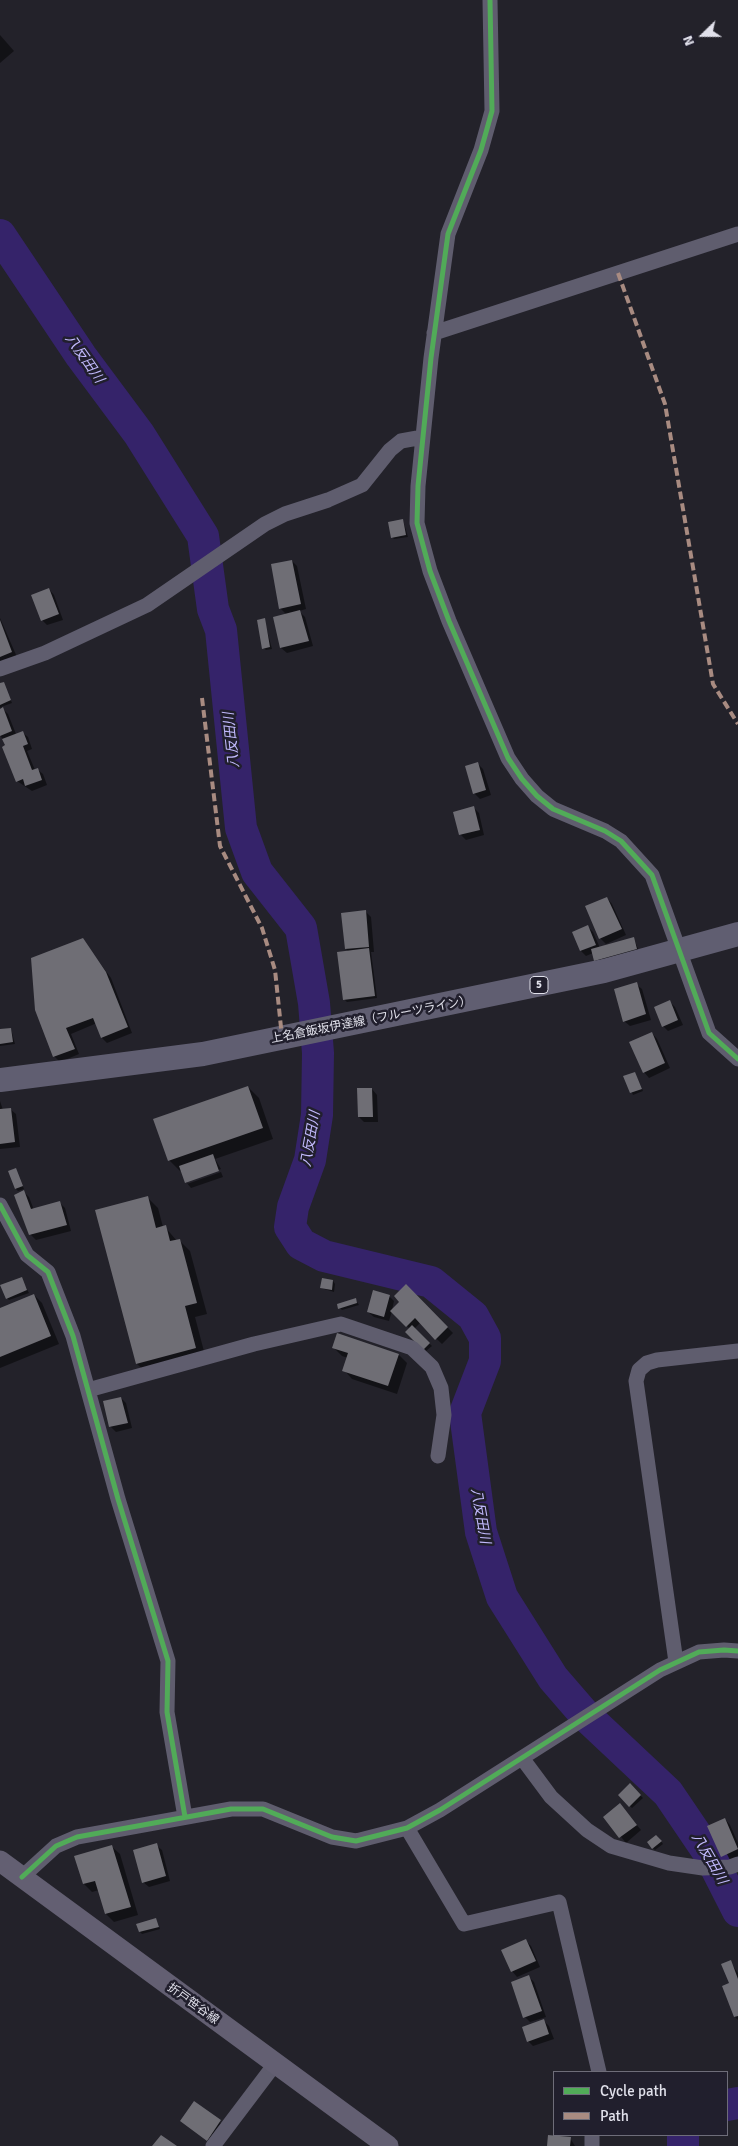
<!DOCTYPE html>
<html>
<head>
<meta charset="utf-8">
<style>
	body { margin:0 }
	#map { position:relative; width:738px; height:2146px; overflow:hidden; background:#23222a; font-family:Signika,sans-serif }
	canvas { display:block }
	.legend { position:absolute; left:553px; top:2071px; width:175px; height:65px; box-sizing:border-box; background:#211f2d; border:1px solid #6e6d79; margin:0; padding:6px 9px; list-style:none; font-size:15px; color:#e1e1eb }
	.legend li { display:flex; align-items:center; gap:10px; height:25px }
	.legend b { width:25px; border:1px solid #6e6d79 }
	.north { position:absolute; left:678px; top:10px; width:50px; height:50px; -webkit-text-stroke:4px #211f2d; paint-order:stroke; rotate:248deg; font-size:14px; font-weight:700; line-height:20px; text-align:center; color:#e1e1eb }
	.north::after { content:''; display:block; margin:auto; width:18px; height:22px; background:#e1e1eb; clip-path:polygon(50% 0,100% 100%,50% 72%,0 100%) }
</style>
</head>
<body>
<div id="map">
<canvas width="738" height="2146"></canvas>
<ul class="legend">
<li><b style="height:6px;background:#51ab58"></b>Cycle path</li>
<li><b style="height:6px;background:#a88b81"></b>Path</li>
</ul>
<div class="north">N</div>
</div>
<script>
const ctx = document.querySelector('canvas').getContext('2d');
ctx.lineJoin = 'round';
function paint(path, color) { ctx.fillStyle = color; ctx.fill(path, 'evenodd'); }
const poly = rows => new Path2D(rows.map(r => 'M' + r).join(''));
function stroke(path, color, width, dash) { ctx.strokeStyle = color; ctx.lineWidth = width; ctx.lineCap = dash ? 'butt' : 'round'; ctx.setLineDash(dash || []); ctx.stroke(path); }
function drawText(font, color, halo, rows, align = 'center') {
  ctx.font = font + ' Signika,"Noto Sans JP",sans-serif'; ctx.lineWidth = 5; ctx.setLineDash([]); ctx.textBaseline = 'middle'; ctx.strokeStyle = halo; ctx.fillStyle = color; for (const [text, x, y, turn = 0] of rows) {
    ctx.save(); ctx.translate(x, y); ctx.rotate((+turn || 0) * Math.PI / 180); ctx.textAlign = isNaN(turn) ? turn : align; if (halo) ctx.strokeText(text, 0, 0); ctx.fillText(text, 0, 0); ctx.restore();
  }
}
paint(poly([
	[0,35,14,51,0,63],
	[403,520,408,537,394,539,392,537],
	[292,561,297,566,306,609,299,611,305,617,313,646,287,653,281,648,287,615,280,608],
	[49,589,54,595,63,620,47,625,42,620],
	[0,618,17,657,0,664],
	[264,619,272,649,266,650,263,648],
	[3,683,12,703,1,707,8,714,16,734,22,732,28,737,32,749,27,751,35,770,37,769,43,774,47,785,32,791,17,781,7,746,0,735,0,710,2,709,0,707,0,685],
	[478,764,483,769,491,795,480,799,474,793],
	[474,808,479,813,484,835,466,840,461,835],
	[607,898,612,904,626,935,606,944,600,938],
	[366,912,371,917,374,952,371,952,377,998,347,1002,344,999,349,952,346,949],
	[588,927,593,932,600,948,634,939,639,951,597,963,593,953,586,956,581,951,573,933],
	[82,939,111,978,132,1033,107,1043,102,1038,97,1023,71,1034,79,1054,60,1062,54,1056],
	[636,984,642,989,651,1020,630,1026,624,1021],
	[670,1002,675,1007,683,1025,668,1031,663,1026],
	[11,1029,15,1044,0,1046,0,1031],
	[652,1033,657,1039,670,1068,649,1078,644,1072],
	[635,1073,643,1091,633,1095,625,1077],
	[248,1087,259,1098,273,1139,215,1159,221,1169,187,1181,187,1184,221,1172,223,1177,191,1188,186,1182,182,1170,180,1171,169,1160],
	[372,1089,377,1095,378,1122,364,1122,359,1117],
	[0,1101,3,1110,10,1109,16,1114,20,1147,0,1149],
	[15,1169,24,1189,18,1191,16,1189],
	[24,1192,29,1197,34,1210,60,1203,65,1208,71,1231,36,1240,31,1235],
	[147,1197,158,1208,163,1227,165,1227,177,1241,179,1240,190,1251,207,1314,195,1317,206,1359,148,1374,137,1364],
	[21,1278,29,1293,9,1300,7,1298],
	[333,1281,335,1284,334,1292,321,1288],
	[406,1286,453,1333,442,1344,420,1323,414,1329,432,1346,426,1351,407,1332,410,1329,392,1311,389,1321,374,1317,368,1312,389,1296,394,1301,392,1310,400,1302],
	[34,1295,42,1303,59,1344,0,1368,0,1309],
	[355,1299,359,1305,342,1310,340,1308],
	[334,1348,399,1355,407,1363,397,1394,352,1379,344,1370,348,1358,342,1356],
	[121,1398,126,1403,132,1428,116,1432,110,1426],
	[630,1785,643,1798,632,1808,619,1795],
	[620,1805,641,1830,626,1843,605,1817],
	[725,1819,730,1825,738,1843,738,1857,727,1861,722,1856],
	[659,1838,663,1844,655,1850,653,1848],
	[156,1845,162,1850,170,1881,149,1887,143,1882],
	[111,1846,120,1854,138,1915,114,1922,106,1914,99,1890,92,1892,84,1884,76,1857],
	[738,1876,738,1887,735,1877],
	[156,1919,160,1929,142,1934,140,1932],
	[526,1941,531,1946,540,1967,517,1977,512,1971],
	[730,1962,738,1973,738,2020,735,2017],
	[529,1977,534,1982,546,2017,530,2022,525,2017],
	[544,2021,549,2026,554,2039,533,2046,528,2041],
	[195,2103,226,2127,213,2145,182,2121],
	[570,2138,575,2146,548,2146]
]), '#0007');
stroke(poly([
	[0,235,81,356,139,434,203,536,213,609,221,630,241,828,257,872,301,928,314,1003,318,1053,317,1115,310,1160,293,1207,290,1227,301,1244,324,1256,431,1282,473,1316,485,1338,485,1361,465,1413,481,1532,502,1597,553,1678,585,1715,668,1793,708,1852,738,1911],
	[727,2105,738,2103],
	[683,2146,683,2135]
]), '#35236a', 32);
paint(poly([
	[403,519,406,535,391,538,388,522],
	[292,560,301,604,279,609,271,564],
	[49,588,59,614,41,621,31,595],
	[300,610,309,641,280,648,273,617],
	[265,618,270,647,262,649,257,620],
	[0,620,12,652,0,657],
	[4,682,11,700,0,705,0,683],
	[3,707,12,731,0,736,0,709],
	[23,731,28,744,23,746,32,770,38,768,42,780,25,786,23,779,16,782,2,747,5,745,2,739],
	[478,762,486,790,473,794,465,766],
	[474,806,480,830,459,835,453,812],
	[607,897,622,929,599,939,585,906],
	[366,910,369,947,345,949,341,913],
	[588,925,596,945,580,951,572,932],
	[634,937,637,949,594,961,591,949],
	[83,938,106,972,128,1027,101,1038,93,1018,66,1028,75,1049,53,1057,35,1010,31,958],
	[369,948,375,996,343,1000,337,952],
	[637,982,646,1014,623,1022,614,989],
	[670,1000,678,1020,662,1027,654,1007],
	[11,1028,13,1042,0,1044,0,1029],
	[652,1032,665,1063,643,1073,629,1042],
	[635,1072,642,1089,630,1093,623,1076],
	[248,1086,263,1128,168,1161,153,1119],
	[357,1088,372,1088,373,1117,358,1117],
	[11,1108,15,1142,0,1144,0,1109],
	[213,1154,219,1171,185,1183,179,1166],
	[16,1168,23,1186,15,1189,8,1171],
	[24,1190,31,1209,60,1201,67,1225,29,1235,14,1195],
	[148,1196,156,1228,166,1225,170,1241,180,1239,197,1303,185,1306,196,1348,136,1364,95,1210],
	[22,1277,27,1290,6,1299,0,1285],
	[322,1278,333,1280,332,1290,320,1288],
	[406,1284,448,1327,435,1340,415,1318,406,1327,390,1311,399,1302,394,1296],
	[373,1290,390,1295,384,1317,367,1312],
	[34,1294,51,1336,0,1357,0,1308],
	[356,1298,357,1303,338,1309,337,1304],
	[412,1325,430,1343,423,1350,405,1332],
	[337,1333,399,1354,388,1386,342,1371,348,1353,332,1348],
	[121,1397,128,1423,109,1427,103,1401],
	[630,1783,641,1795,629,1807,618,1795],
	[620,1803,637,1825,619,1838,603,1817],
	[725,1818,738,1849,721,1857,707,1826],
	[656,1835,662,1841,652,1849,647,1842],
	[157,1843,166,1876,142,1883,133,1850],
	[112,1845,131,1907,105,1914,95,1881,83,1884,74,1856],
	[156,1918,159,1927,139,1932,136,1924],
	[526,1939,536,1961,511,1972,501,1950],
	[731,1960,738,1979,738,2016,734,2017,722,1986,729,1983,721,1964],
	[529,1975,542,2011,523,2018,511,1982],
	[544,2019,549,2034,527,2042,522,2027],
	[194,2101,221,2120,207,2141,180,2121],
	[161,2135,177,2146,152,2146],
	[548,2135,571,2137,570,2146,547,2146]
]), '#6f6e75');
stroke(poly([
	[490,0,492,111,481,150,448,234,431,358,418,486,417,523,430,571,449,621,508,758,522,779,537,796,553,809,605,831,621,841,652,875,709,1033,738,1059],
	[434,333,738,234],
	[0,669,45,653,147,605,265,524,285,514,328,500,362,485,390,450,401,441,423,437],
	[0,1205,27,1255,48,1272,73,1336,118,1499,168,1661,167,1712,185,1817],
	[88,1390,254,1344,341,1324,412,1348,432,1367,441,1388,444,1415,438,1456],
	[676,1662,636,1381,639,1370,647,1363,657,1360,738,1351],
	[522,1758,551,1797,587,1830,611,1846,669,1863,703,1868,730,1867,738,1864],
	[407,1828,464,1924,559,1902,599,2072],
	[22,1877,56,1846,77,1837,231,1809,263,1809,332,1837,356,1841,407,1828,440,1810,660,1670,699,1652,724,1650,738,1651],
	[592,2135,592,2146],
	[213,2146,275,2064]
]), '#5f5d6e', 15);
stroke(poly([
	[0,1861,388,2146]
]), '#635f72', 21);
stroke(poly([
	[0,1080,203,1054,604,971,738,934]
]), '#605e71', 24);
stroke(poly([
	[618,273,665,404,713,684,738,724],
	[202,698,220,846,262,928,275,970,282,1037]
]), '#a88b81', 4, [8, 4]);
stroke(poly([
	[490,0,492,111,481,150,448,234,431,358,418,486,417,523,430,571,449,621,508,758,522,779,537,796,553,809,605,831,621,841,652,875,709,1033,738,1059],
	[0,1205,27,1255,48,1272,73,1336,118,1499,168,1661,167,1712,185,1817],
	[22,1877,56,1846,77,1837,231,1809,263,1809,332,1837,356,1841,407,1828,440,1810,660,1670,699,1652,724,1650,738,1651]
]), '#51ab58', 5);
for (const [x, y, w] of [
	[539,985,18]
]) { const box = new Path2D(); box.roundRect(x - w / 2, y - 8.5, w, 17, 4); ctx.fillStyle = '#211f2d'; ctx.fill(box); stroke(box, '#e1e1eb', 1); }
drawText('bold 11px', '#e1e1eb', null, [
	["5",539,985]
]);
drawText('12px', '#e1e1eb', '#211f2d', [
	["上名倉飯坂伊達線（フルーツライン）",371,1020,-11],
	["折戸笹谷線",193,2004,36]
]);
drawText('italic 14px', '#c1b9fc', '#211f2d', [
	["八反田川",84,359,55],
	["八反田川",232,740,-96],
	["八反田川",311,1139,-80],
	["八反田川",480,1516,80],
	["八反田川",709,1859,60]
]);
</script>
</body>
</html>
